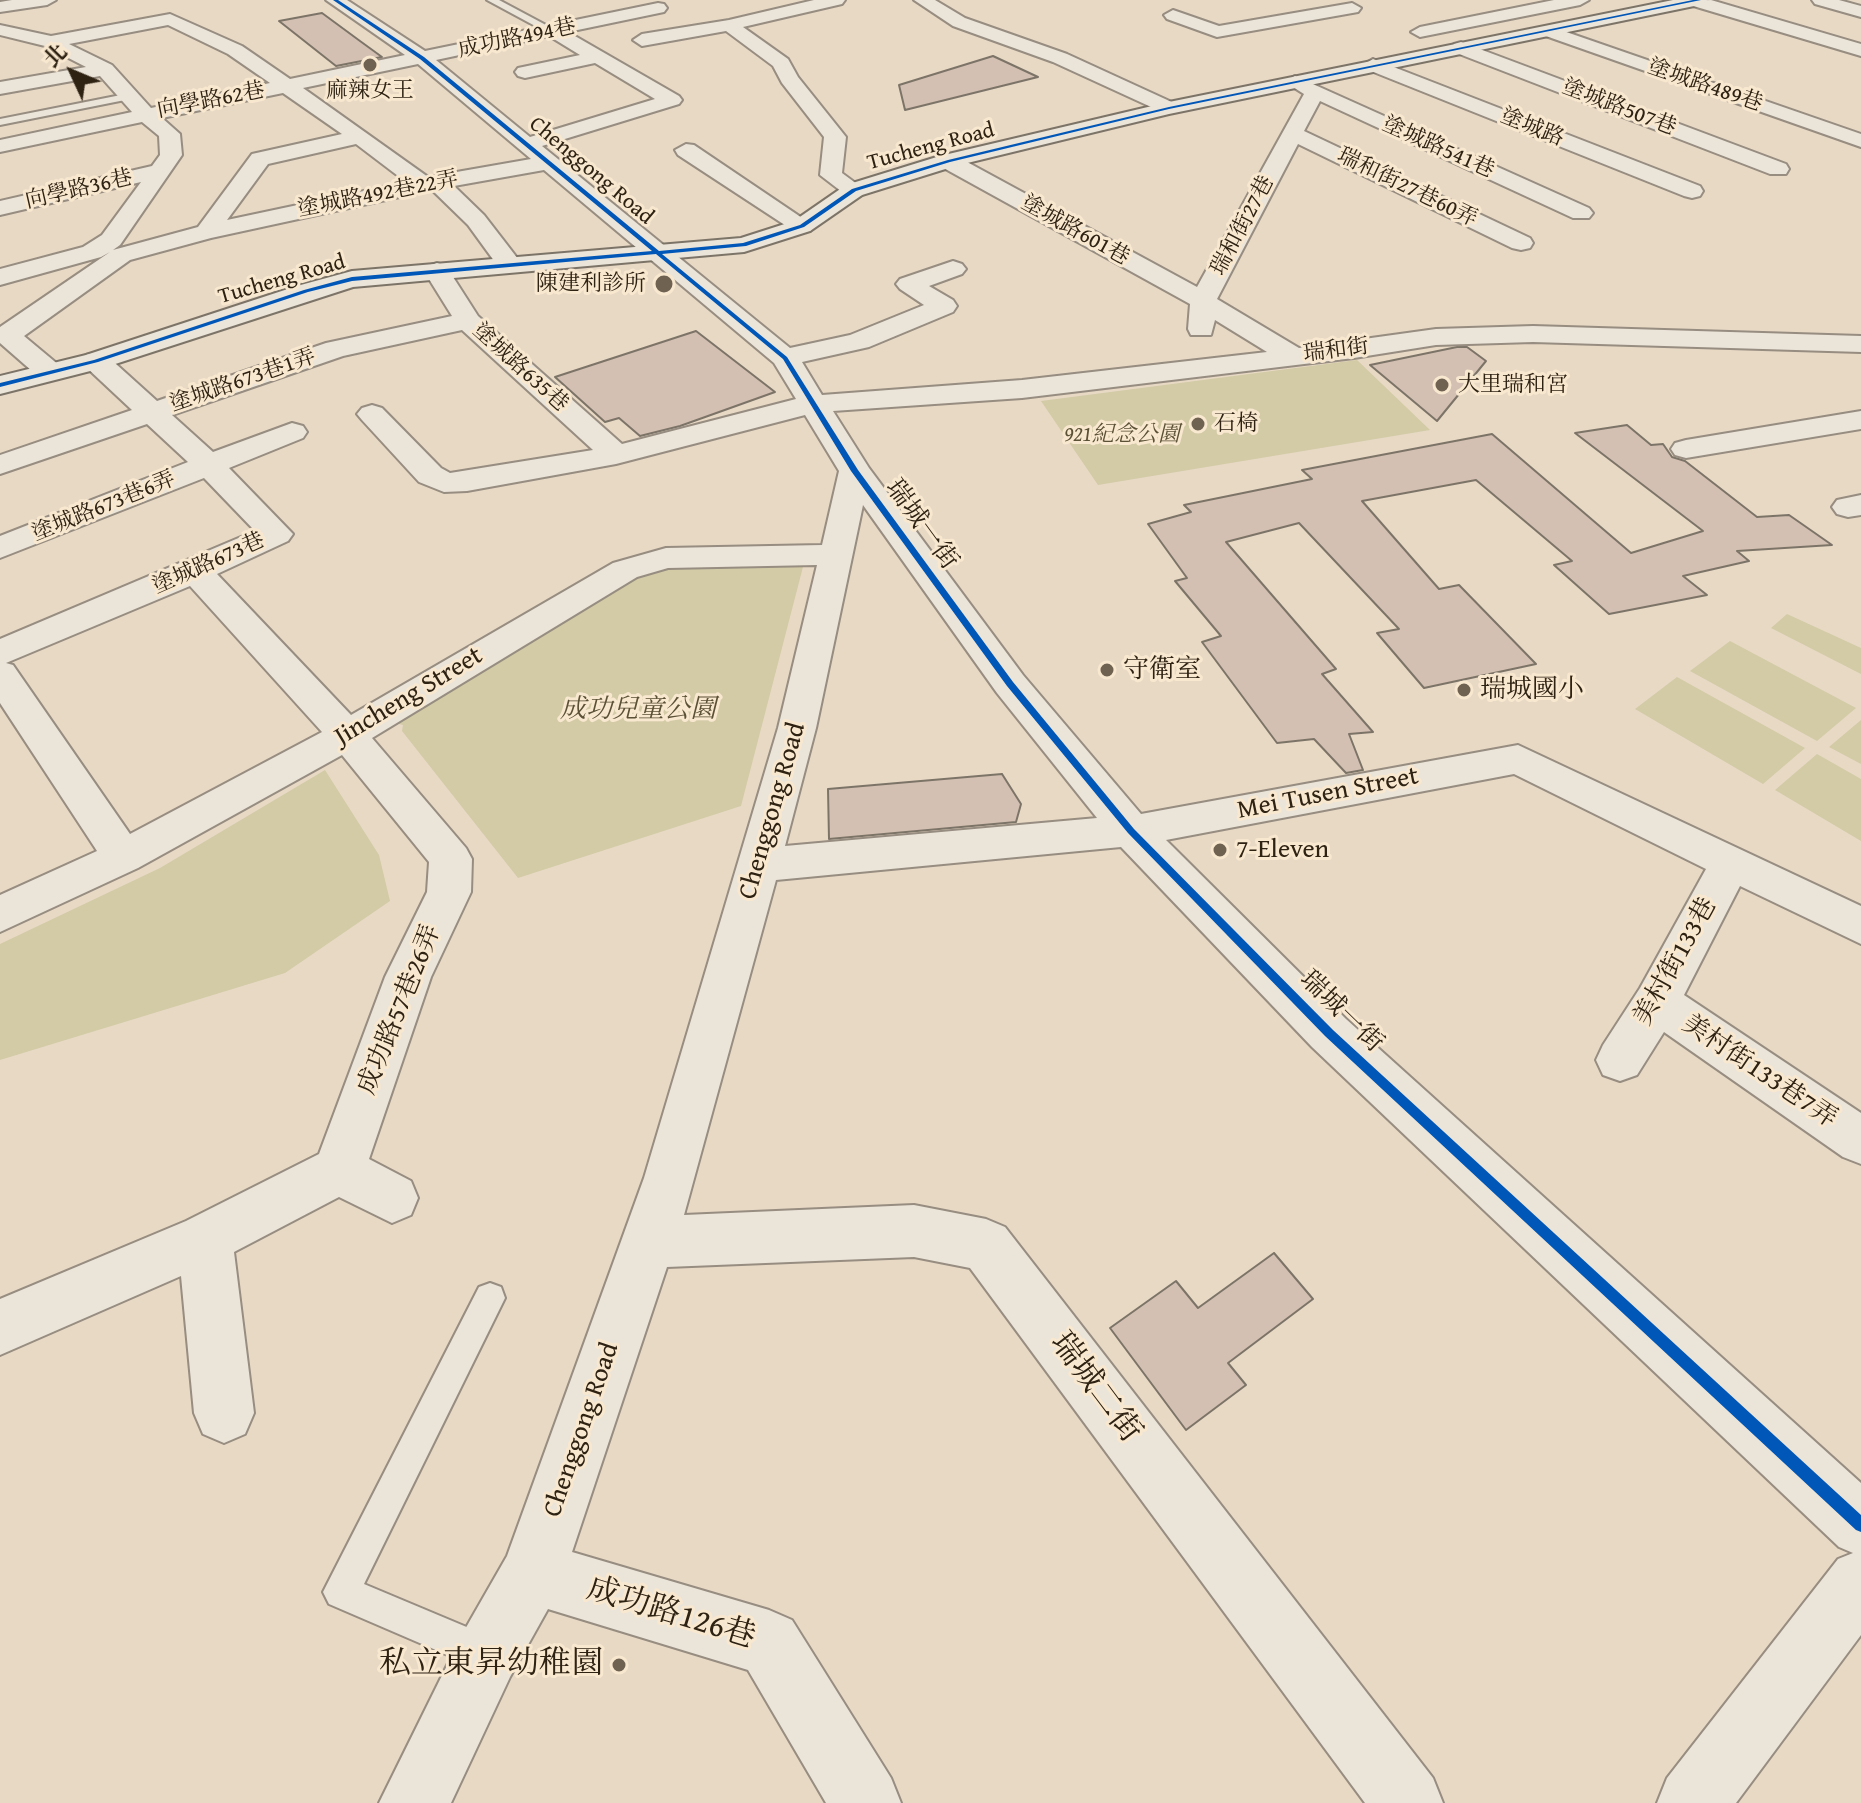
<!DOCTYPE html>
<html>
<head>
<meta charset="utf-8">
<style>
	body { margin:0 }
	#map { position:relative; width:1861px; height:1803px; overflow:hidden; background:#e8d9c5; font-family:"Gentium Book Plus","Noto Serif TC",serif }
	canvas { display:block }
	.north { position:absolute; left:32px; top:32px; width:80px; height:80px; -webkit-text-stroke:6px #f9e8d0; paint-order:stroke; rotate:314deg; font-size:22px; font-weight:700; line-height:32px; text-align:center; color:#2e2212 }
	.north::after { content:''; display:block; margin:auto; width:28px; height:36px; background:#2e2212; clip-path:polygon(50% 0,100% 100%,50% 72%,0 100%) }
</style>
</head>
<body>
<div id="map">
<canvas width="1861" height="1803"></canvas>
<div class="north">北</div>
</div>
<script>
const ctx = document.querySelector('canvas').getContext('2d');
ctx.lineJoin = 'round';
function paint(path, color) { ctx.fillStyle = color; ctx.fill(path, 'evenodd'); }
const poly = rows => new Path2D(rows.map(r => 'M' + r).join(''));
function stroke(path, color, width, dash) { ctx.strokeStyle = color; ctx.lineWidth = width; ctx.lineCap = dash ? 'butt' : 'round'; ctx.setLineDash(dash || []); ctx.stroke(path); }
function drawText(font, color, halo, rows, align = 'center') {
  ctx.font = font + ' "Gentium Book Plus","Noto Serif TC",serif'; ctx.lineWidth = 6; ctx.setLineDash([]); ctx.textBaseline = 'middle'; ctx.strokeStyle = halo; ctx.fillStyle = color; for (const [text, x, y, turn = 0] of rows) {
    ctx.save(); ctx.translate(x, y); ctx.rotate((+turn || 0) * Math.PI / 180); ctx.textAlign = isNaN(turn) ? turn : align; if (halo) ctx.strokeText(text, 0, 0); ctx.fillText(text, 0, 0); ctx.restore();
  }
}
paint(poly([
	[1357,360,1430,430,1098,485,1041,401],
	[651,562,804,563,741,806,518,878,402,731,403,725,395,723],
	[1787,614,1861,648,1861,674,1771,628],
	[1730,641,1856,708,1817,741,1690,671],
	[1677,677,1805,748,1763,784,1635,709],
	[1861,720,1861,764,1829,747],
	[1817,754,1861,779,1861,841,1775,790],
	[325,770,379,855,390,901,285,973,0,1060,0,944,160,868]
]), '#d2cba6');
const building = poly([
	[322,13,360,41,382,57,336,66,279,21,322,13],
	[993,56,1038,77,905,110,899,85,993,56],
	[696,331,775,392,680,426,640,436,619,418,605,422,555,377,696,331],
	[1457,347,1467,347,1486,361,1437,421,1370,365,1457,347],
	[1627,425,1651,445,1663,444,1672,457,1685,461,1757,517,1789,515,1832,545,1737,551,1749,561,1683,576,1707,595,1609,614,1554,565,1572,561,1476,480,1362,501,1439,589,1459,585,1536,664,1424,688,1377,633,1399,629,1299,523,1226,542,1336,669,1322,674,1373,732,1349,734,1363,770,1346,773,1314,739,1277,743,1202,642,1221,636,1175,581,1187,578,1148,524,1191,512,1184,505,1312,479,1302,470,1492,434,1631,553,1703,531,1575,433,1627,425],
	[1002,774,1021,804,1016,822,829,839,828,789,1002,774],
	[1274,1253,1313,1299,1228,1363,1246,1385,1186,1430,1110,1328,1176,1281,1198,1308,1274,1253]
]);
paint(building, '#d3c0b2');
stroke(building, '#7d7468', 2);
const lane = poly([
	[487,0,499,0,559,32,550,34,487,0],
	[131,93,135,94,135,98,0,125,0,119,131,93],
	[490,1283,501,1287,505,1298,364,1584,500,1641,505,1654,500,1667,487,1672,329,1604,323,1592,479,1287,490,1283]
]);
const street = poly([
	[12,0,56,0,47,5,0,12,0,2,12,0],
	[326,0,347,0,425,51,658,3,664,4,667,8,664,12,568,32,679,96,682,100,679,104,542,146,790,348,850,335,924,305,900,289,896,284,900,279,953,261,962,264,966,269,962,274,929,286,953,300,957,306,953,312,869,347,802,362,822,395,1022,380,1267,352,1215,320,1211,335,1191,335,1188,329,1190,304,940,166,937,161,940,156,956,156,1197,287,1304,94,1285,82,1295,76,1589,208,1593,213,1589,218,1573,218,1320,101,1304,131,1530,238,1533,243,1530,248,1521,250,1512,248,1298,144,1217,299,1299,348,1436,329,1533,326,1861,336,1861,352,1533,342,1436,345,1354,358,1022,398,833,411,869,468,1023,675,1141,814,1518,745,1861,906,1861,944,1740,886,1684,995,1861,1113,1861,1164,1843,1157,1664,1032,1637,1075,1620,1081,1603,1075,1596,1060,1603,1045,1640,988,1706,869,1514,774,1166,840,1346,1019,1861,1483,1861,1635,1736,1803,1657,1803,1667,1778,1838,1559,1853,1553,1839,1547,1312,1047,1121,847,776,880,684,1215,914,1205,986,1219,1005,1227,1433,1778,1443,1803,1365,1803,970,1268,914,1257,667,1267,572,1552,769,1610,792,1620,891,1778,901,1803,826,1803,748,1670,548,1609,510,1677,451,1803,379,1803,464,1631,507,1556,644,1178,778,728,817,565,668,568,637,577,372,738,466,848,472,859,471,892,431,977,369,1159,411,1181,418,1198,411,1215,392,1223,339,1197,234,1252,254,1413,245,1434,224,1443,203,1434,194,1413,181,1276,0,1355,0,1299,186,1221,319,1154,385,977,427,892,429,862,342,755,138,868,0,932,0,895,97,851,0,703,0,639,255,531,204,478,0,558,0,536,188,462,147,424,0,474,0,455,132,410,86,367,82,361,86,355,96,353,106,355,157,401,326,343,452,316,424,271,428,266,437,263,446,266,478,316,622,444,796,399,774,363,544,170,454,186,484,215,518,259,522,264,518,269,500,269,468,225,432,190,211,238,130,260,24,336,60,366,64,372,60,378,50,380,40,378,0,343,0,327,110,252,101,257,0,285,0,269,83,247,102,235,141,182,0,215,0,201,152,166,160,155,159,136,142,122,0,152,0,140,132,112,100,76,0,94,0,82,86,67,45,46,0,35,0,25,51,36,170,14,242,46,290,79,405,55,326,0],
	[168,25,228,54,270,83,151,108,112,65,69,44,168,25],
	[549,36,580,55,518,68,515,72,518,76,525,78,595,63,655,99,530,137,436,60,549,36],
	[418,64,531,159,428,177,303,88,418,64],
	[283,93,342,134,252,154,198,227,113,250,120,245,182,155,180,134,162,118,283,93],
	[356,144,406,182,227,220,268,164,356,144],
	[462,330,593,450,450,473,441,468,382,408,372,405,362,408,357,414,362,420,419,482,444,492,467,491,616,464,805,415,839,471,822,545,666,548,613,563,351,715,217,574,288,541,293,534,229,468,303,438,307,432,303,426,292,423,213,452,172,415,343,356,462,330],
	[863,505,997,693,1097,818,785,846,816,728,863,505],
	[190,586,322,732,130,834,13,665,6,663,190,586],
	[814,0,845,0,842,4,743,27,788,59,798,77,846,137,842,173,865,190,862,195,854,197,846,195,820,175,824,137,782,83,773,66,726,31,642,46,633,40,642,34,729,20,814,0],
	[914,0,935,0,965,18,1067,54,1176,104,1179,108,1176,112,1162,112,1053,62,953,26,914,0],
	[1554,0,1589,0,1580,5,1420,37,1411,32,1420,27,1554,0],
	[1711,0,1861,44,1861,56,1690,5,1687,1,1711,0],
	[1812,0,1839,0,1861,6,1861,17,1815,4,1812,0],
	[1352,3,1361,8,1358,12,1217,37,1167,19,1164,15,1173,10,1219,26,1352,3],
	[1549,26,1861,134,1861,147,1543,35,1540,31,1549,26],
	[1461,42,1786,164,1789,169,1786,174,1770,174,1454,52,1452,48,1454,44,1461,42],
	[1373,59,1700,186,1703,191,1700,196,1692,198,1684,196,1366,69,1363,65,1373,59],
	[686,144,694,145,814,226,810,231,794,231,678,155,675,150,686,144],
	[1861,411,1861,429,1686,458,1675,455,1671,449,1675,443,1686,440,1861,411],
	[1861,495,1861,515,1848,517,1837,514,1832,507,1837,500,1861,495]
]);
const secondary = poly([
	[1673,0,1708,0,1699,5,1169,114,955,166,862,195,810,231,744,252,353,287,106,367,0,394,0,376,86,355,297,286,352,271,741,238,794,221,846,185,940,156,1169,102,1673,0]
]);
stroke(lane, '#978d80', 4);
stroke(street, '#978d80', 4);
stroke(secondary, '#7d7468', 4);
paint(lane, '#ebe4d9');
paint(street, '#ebe4d9');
paint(secondary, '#ebe4d9');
paint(poly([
	[333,0,338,0,424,57,659,251,743,243,800,225,852,189,948,160,1169,107,1693,0,1701,0,1169,109,950,162,856,191,804,227,746,246,662,254,787,357,858,470,1013,682,1134,829,1333,1030,1861,1515,1861,1532,1856,1530,1325,1036,1128,833,1007,686,851,471,783,359,656,254,352,281,308,292,98,362,0,387,0,383,94,360,304,290,352,277,652,251,420,59,333,0]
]), '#0057b8');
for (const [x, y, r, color] of [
	[370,65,8,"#6f6251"],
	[664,284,10,"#6f6251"],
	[1442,385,8,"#6f6251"],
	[1198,424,8,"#6f6251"],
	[1107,670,8,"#6f6251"],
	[1464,690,8,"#6f6251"],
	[1220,850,8,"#6f6251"],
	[619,1665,8,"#6f6251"]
]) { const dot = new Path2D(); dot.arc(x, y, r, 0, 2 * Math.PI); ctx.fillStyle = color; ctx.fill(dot); stroke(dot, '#f9e8d0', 3); }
drawText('22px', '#2e2212', '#f9e8d0', [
	["成功路494巷",517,39,-12],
	["塗城路489巷",1705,86,19],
	["向學路62巷",211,101,-11],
	["塗城路507巷",1619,108,21],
	["塗城路",1532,128,22],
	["Tucheng Road",931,147,-15],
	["塗城路541巷",1438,148,24],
	["Chenggong Road",591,171,40],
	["瑞和街27巷60弄",1407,188,26],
	["向學路36巷",79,190,-13],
	["塗城路492巷22弄",378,195,-11],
	["瑞和街27巷",1243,226,-62],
	["塗城路601巷",1075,231,29],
	["Tucheng Road",282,280,-16],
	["瑞和街",1336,351,-7],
	["塗城路635巷",520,368,42],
	["塗城路673巷1弄",243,381,-19],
	["塗城路673巷6弄",104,507,-22],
	["塗城路673巷",209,564,-24]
]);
drawText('22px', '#2e2212', '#f9e8d0', [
	["麻辣女王",370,91,"center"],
	["陳建利診所",646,284,"right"],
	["大里瑞和宮",1458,385],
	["石椅",1214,424]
], 'left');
drawText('italic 22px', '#5a5137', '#f9e8d0', [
	["921紀念公園",1122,435]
]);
drawText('26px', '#2e2212', '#f9e8d0', [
	["瑞城一街",921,525,54],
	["Jincheng Street",409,697,-31],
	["Mei Tusen Street",1328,794,-11],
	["Chenggong Road",773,811,-74],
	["美村街133巷",1676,962,-61],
	["成功路57巷26弄",400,1010,-68],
	["瑞城一街",1341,1012,44],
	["美村街133巷7弄",1759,1072,34],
	["Chenggong Road",582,1430,-71]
]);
drawText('26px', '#2e2212', '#f9e8d0', [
	["守衛室",1123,670],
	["瑞城國小",1480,690],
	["7-Eleven",1236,850]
], 'left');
drawText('italic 26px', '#5a5137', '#f9e8d0', [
	["成功兒童公園",638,710]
]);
drawText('32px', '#2e2212', '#f9e8d0', [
	["瑞城二街",1095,1388,53],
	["成功路126巷",671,1614,17]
]);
drawText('32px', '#2e2212', '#f9e8d0', [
	["私立東昇幼稚園",603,1665]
], 'right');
</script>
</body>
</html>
